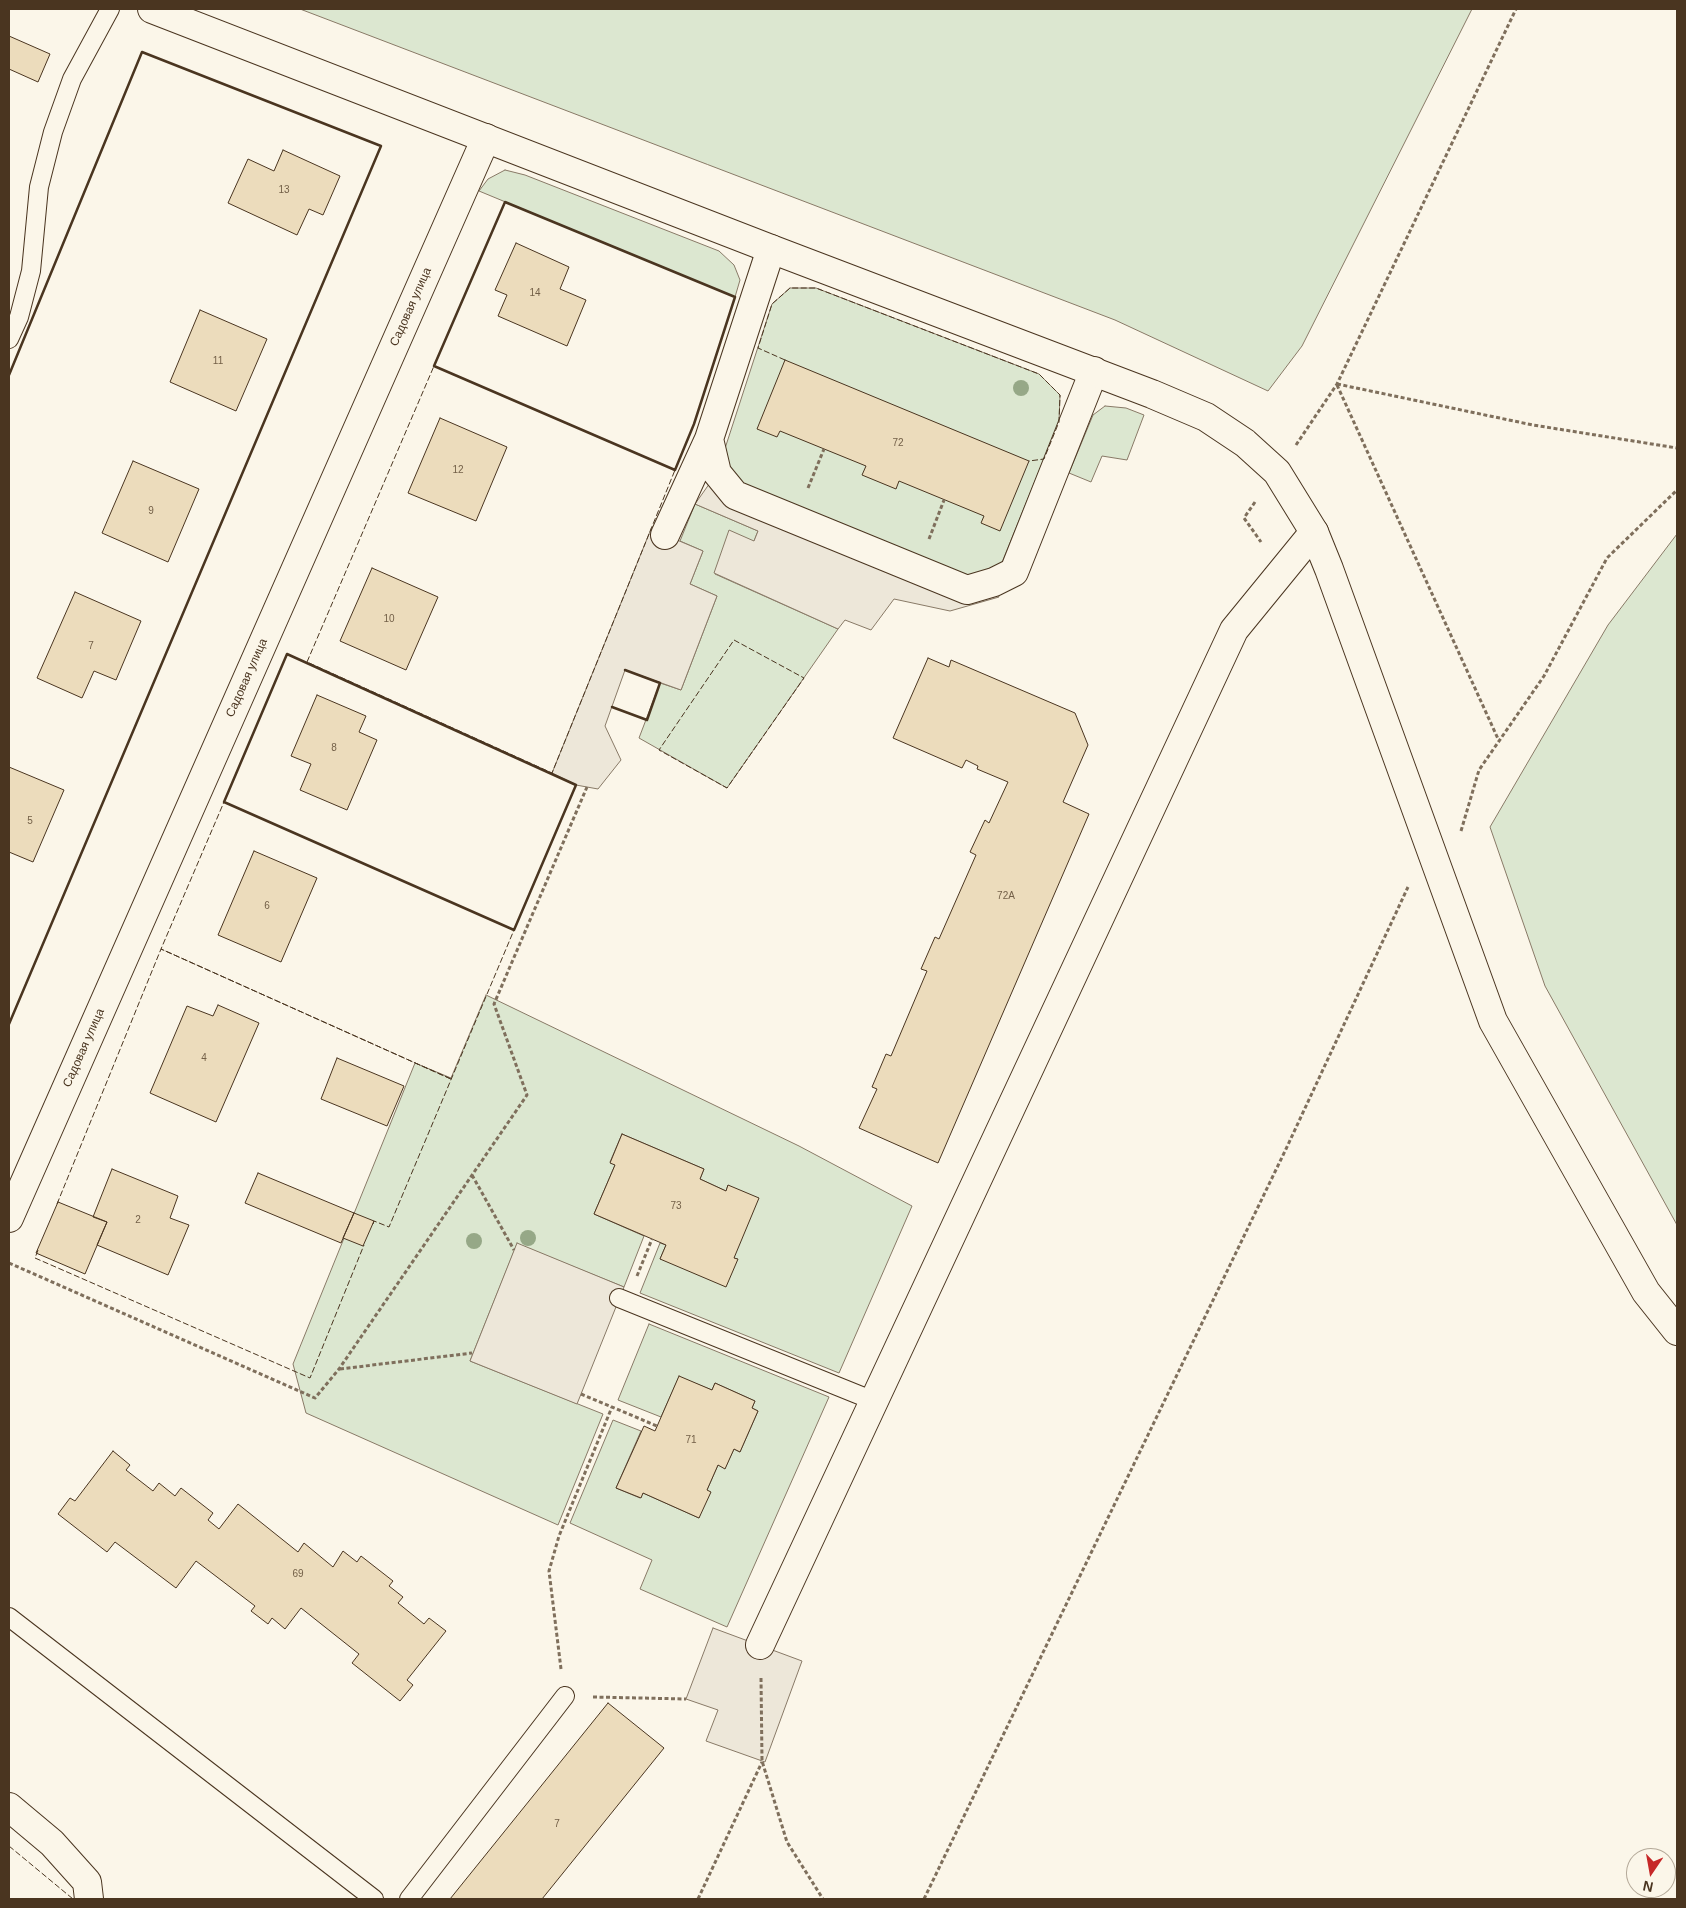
<!DOCTYPE html>
<html>
<head>
<meta charset="utf-8">
<style>
	body { margin:0 }
	#map { position:relative; width:1686px; height:1908px; overflow:hidden; background:#fbf6e9; font-family:Helvetica,sans-serif }
	canvas { display:block }
	.frame { position:absolute; inset:0; border:10px solid #4a3520; pointer-events:none }
	.north { position:absolute; left:1626px; top:1848px; width:50px; height:50px; box-sizing:border-box; background:#fbf6e9; border:1px solid #b4a999; border-radius:50%; rotate:192deg; font-size:14px; font-weight:700; line-height:20px; text-align:center; color:#4a3520 }
	.north::after { content:''; display:block; margin:auto; width:18px; height:22px; background:#c62828; clip-path:polygon(50% 0,100% 100%,50% 72%,0 100%) }
</style>
</head>
<body>
<div id="map">
<canvas width="1686" height="1908"></canvas>
<div class="frame"></div>
<div class="north">N</div>
</div>
<script>
const ctx = document.querySelector('canvas').getContext('2d');
ctx.lineJoin = 'round';
function paint(path, color) { ctx.fillStyle = color; ctx.fill(path, 'evenodd'); }
const poly = rows => new Path2D(rows.map(r => 'M' + r).join(''));
function stroke(path, color, width, dash) { ctx.strokeStyle = color; ctx.lineWidth = width; ctx.lineCap = dash ? 'butt' : 'round'; ctx.setLineDash(dash || []); ctx.stroke(path); }
function drawText(font, color, halo, rows, align = 'center') {
  ctx.font = font + ' Helvetica,sans-serif'; ctx.lineWidth = 4; ctx.setLineDash([]); ctx.textBaseline = 'middle'; ctx.strokeStyle = halo; ctx.fillStyle = color; for (const [text, x, y, turn = 0] of rows) {
    ctx.save(); ctx.translate(x, y); ctx.rotate((+turn || 0) * Math.PI / 180); ctx.textAlign = isNaN(turn) ? turn : align; if (halo) ctx.strokeText(text, 0, 0); ctx.fillText(text, 0, 0); ctx.restore();
  }
}
const green = poly([
	[300,9,1472,9,1302,346,1268,391,1115,320,300,9],
	[505,170,525,175,719,251,734,265,740,280,735,297,479,191,488,179,505,170],
	[790,288,816,288,1039,374,1060,395,1059,422,994,582,967,590,717,473,772,304,790,288],
	[1105,406,1126,408,1144,415,1127,460,1102,456,1091,482,1069,473,1093,415,1105,406],
	[695,504,758,531,754,541,715,574,838,629,727,788,639,738,660,683,681,690,717,596,690,584,703,551,680,541,695,504],
	[1677,534,1677,1225,1545,986,1490,827,1608,625,1677,534],
	[486,995,799,1146,912,1206,839,1373,640,1293,660,1243,666,1245,660,1259,737,1259,734,1258,728,1185,726,1191,700,1179,704,1169,622,1134,610,1162,615,1165,594,1214,644,1236,624,1287,517,1244,470,1361,603,1414,558,1525,306,1413,293,1364,415,1063,451,1078,486,995],
	[649,1324,829,1397,727,1627,640,1589,652,1560,570,1523,613,1420,641,1431,616,1488,640,1498,643,1493,699,1518,707,1490,718,1465,725,1468,734,1449,740,1452,758,1411,752,1408,755,1401,715,1383,712,1390,679,1377,661,1417,618,1400,649,1324]
]);
paint(green, '#dce7d0');
stroke(green, '#887966', 1);
const parking = poly([
	[717,473,967,589,994,582,999,597,950,611,894,599,871,630,845,620,838,629,714,573,729,530,754,541,758,531,695,504,717,473],
	[651,529,703,551,690,584,717,596,681,690,625,670,605,726,621,760,598,789,576,785,552,773,651,529],
	[517,1243,624,1287,577,1404,470,1361,517,1243],
	[713,1628,802,1661,765,1762,706,1741,718,1710,686,1699,713,1628]
]);
paint(parking, '#ede7d9');
stroke(parking, '#887966', 1);
const building = poly([
	[9,36,50,54,38,82,9,69,9,36],
	[283,150,340,176,323,215,309,209,297,235,228,203,248,159,274,171,283,150],
	[516,243,569,267,560,289,586,300,567,346,498,316,507,295,495,290,516,243],
	[200,310,267,339,236,411,170,382,200,310],
	[785,360,1029,461,1000,531,981,523,984,516,899,481,896,489,862,475,866,466,780,431,777,437,757,429,785,360],
	[440,418,507,447,476,521,408,493,440,418],
	[133,461,199,489,168,562,102,533,133,461],
	[372,568,438,597,406,670,340,641,372,568],
	[75,592,141,621,116,680,94,671,82,698,37,678,75,592],
	[928,658,949,667,951,660,1075,713,1088,745,1063,802,1089,814,938,1163,859,1128,877,1089,872,1087,886,1054,891,1056,927,971,921,969,935,937,939,939,976,855,970,852,985,820,989,823,1008,782,977,769,978,766,966,760,962,768,893,738,928,658],
	[317,695,366,716,359,732,377,740,347,810,300,790,311,764,291,756,317,695],
	[9,767,64,790,33,862,9,852,9,767],
	[254,851,317,878,281,962,218,935,254,851],
	[218,1005,259,1023,216,1122,150,1093,187,1006,213,1016,218,1005],
	[337,1058,404,1086,387,1126,321,1099,337,1058],
	[622,1134,704,1169,700,1179,726,1191,728,1185,759,1198,734,1258,738,1259,726,1287,660,1259,666,1245,594,1214,615,1165,610,1163,622,1134],
	[112,1169,178,1196,170,1218,189,1225,168,1275,97,1245,107,1222,93,1217,112,1169],
	[258,1173,354,1213,341,1243,245,1203,258,1173],
	[58,1202,107,1222,85,1274,36,1253,58,1202],
	[354,1213,374,1221,363,1246,343,1238,354,1213],
	[679,1376,712,1390,715,1383,755,1401,752,1408,758,1411,740,1452,734,1449,725,1469,718,1465,707,1490,711,1492,699,1518,643,1493,641,1498,616,1488,644,1426,655,1431,679,1376],
	[113,1451,130,1465,126,1470,153,1491,159,1483,175,1496,181,1488,213,1513,208,1520,219,1529,238,1504,298,1552,304,1543,333,1567,343,1551,357,1562,361,1556,393,1581,389,1586,403,1597,398,1603,424,1624,429,1618,446,1631,407,1680,413,1685,400,1701,352,1663,359,1654,301,1608,285,1629,272,1618,268,1624,251,1611,255,1606,196,1561,176,1588,115,1542,107,1552,58,1514,70,1498,75,1501,113,1451],
	[608,1703,664,1748,542,1899,450,1899,608,1703]
]);
paint(building, '#ecdcbc');
stroke(building, '#4a3520', 1);
const lane = poly([
	[9,339,19,317,31,271,39,187,53,132,72,79,110,9],
	[619,1298,874,1401],
	[9,1617,374,1899],
	[409,1899,565,1696]
]);
const street = poly([
	[709,439,717,473,735,495,967,590,994,582,1014,572,1094,371],
	[665,535,709,439,771,249],
	[9,1218,486,138],
	[760,1645,1234,630,1314,532],
	[9,1807,52,1843,87,1882,89,1899]
]);
const secondary = poly([
	[152,9,771,249,1152,394,1206,417,1245,443,1277,472,1314,532,1329,569,1493,1021,1646,1292,1677,1331]
]);
stroke(lane, '#4a3520', 20);
stroke(street, '#4a3520', 30);
stroke(secondary, '#4a3520', 30);
stroke(poly([
	[1337,384,1533,425,1677,448],
	[1337,385,1499,741],
	[1296,445,1337,384,1516,9],
	[808,488,824,449],
	[1255,502,1244,518,1261,542],
	[929,539,944,500],
	[1461,831,1479,770,1544,676,1607,558,1677,490],
	[472,1175,514,1250],
	[9,1263,315,1398,339,1369,527,1095,494,1004,587,787],
	[637,1276,652,1239],
	[340,1369,472,1353],
	[581,1394,657,1426],
	[561,1669,549,1571,559,1536,612,1407],
	[761,1678,762,1761,787,1842,823,1899],
	[593,1697,686,1699],
	[698,1899,762,1762],
	[924,1899,1286,1149,1408,887]
]), '#7f6f5c', 3, [4, 2.5]);
stroke(lane, '#fbf6e9', 18);
stroke(street, '#fbf6e9', 28);
stroke(secondary, '#fbf6e9', 28);
stroke(poly([
	[785,360,758,348,772,304,790,288,816,288,1039,374,1060,395,1059,422,1044,459,1029,461],
	[434,366,675,470,552,773,307,662,434,366],
	[734,640,804,678,727,788,659,750,734,640],
	[57,1204,161,949,451,1079],
	[373,1224,374,1221,389,1227,514,930,224,802,161,949,451,1079],
	[38,1250,35,1258,310,1378,364,1245],
	[9,1846,73,1899]
]), '#4a3520', 1, [6, 2.5]);
stroke(poly([
	[505,202,735,297,694,424,675,470,434,366,505,202],
	[9,375,142,52,381,146,9,1024],
	[287,654,576,785,514,930,224,802,287,654],
	[612,707,647,720,660,683,625,670]
]), '#4a3520', 2.5);
ctx.fillStyle = '#96a887';
for (const [x, y] of [
	[1021,388],
	[528,1238],
	[474,1241]
]) { ctx.beginPath(); ctx.arc(x, y, 8, 0, 2 * Math.PI); ctx.fill(); }
drawText('10px', '#725f47', null, [
	["13",284,190],
	["14",535,293],
	["11",218,361],
	["72",898,443],
	["12",458,470],
	["9",151,511],
	["10",389,619],
	["7",91,646],
	["8",334,748],
	["5",30,821],
	["72А",1006,896],
	["6",267,906],
	["4",204,1058],
	["73",676,1206],
	["2",138,1220],
	["71",691,1440],
	["69",298,1574],
	["7",557,1824]
]);
drawText('12px', '#4a3520', '#fbf6e9', [
	["Садовая улица",411,307,-66],
	["Садовая улица",247,678,-66],
	["Садовая улица",84,1048,-66]
]);
</script>
</body>
</html>
